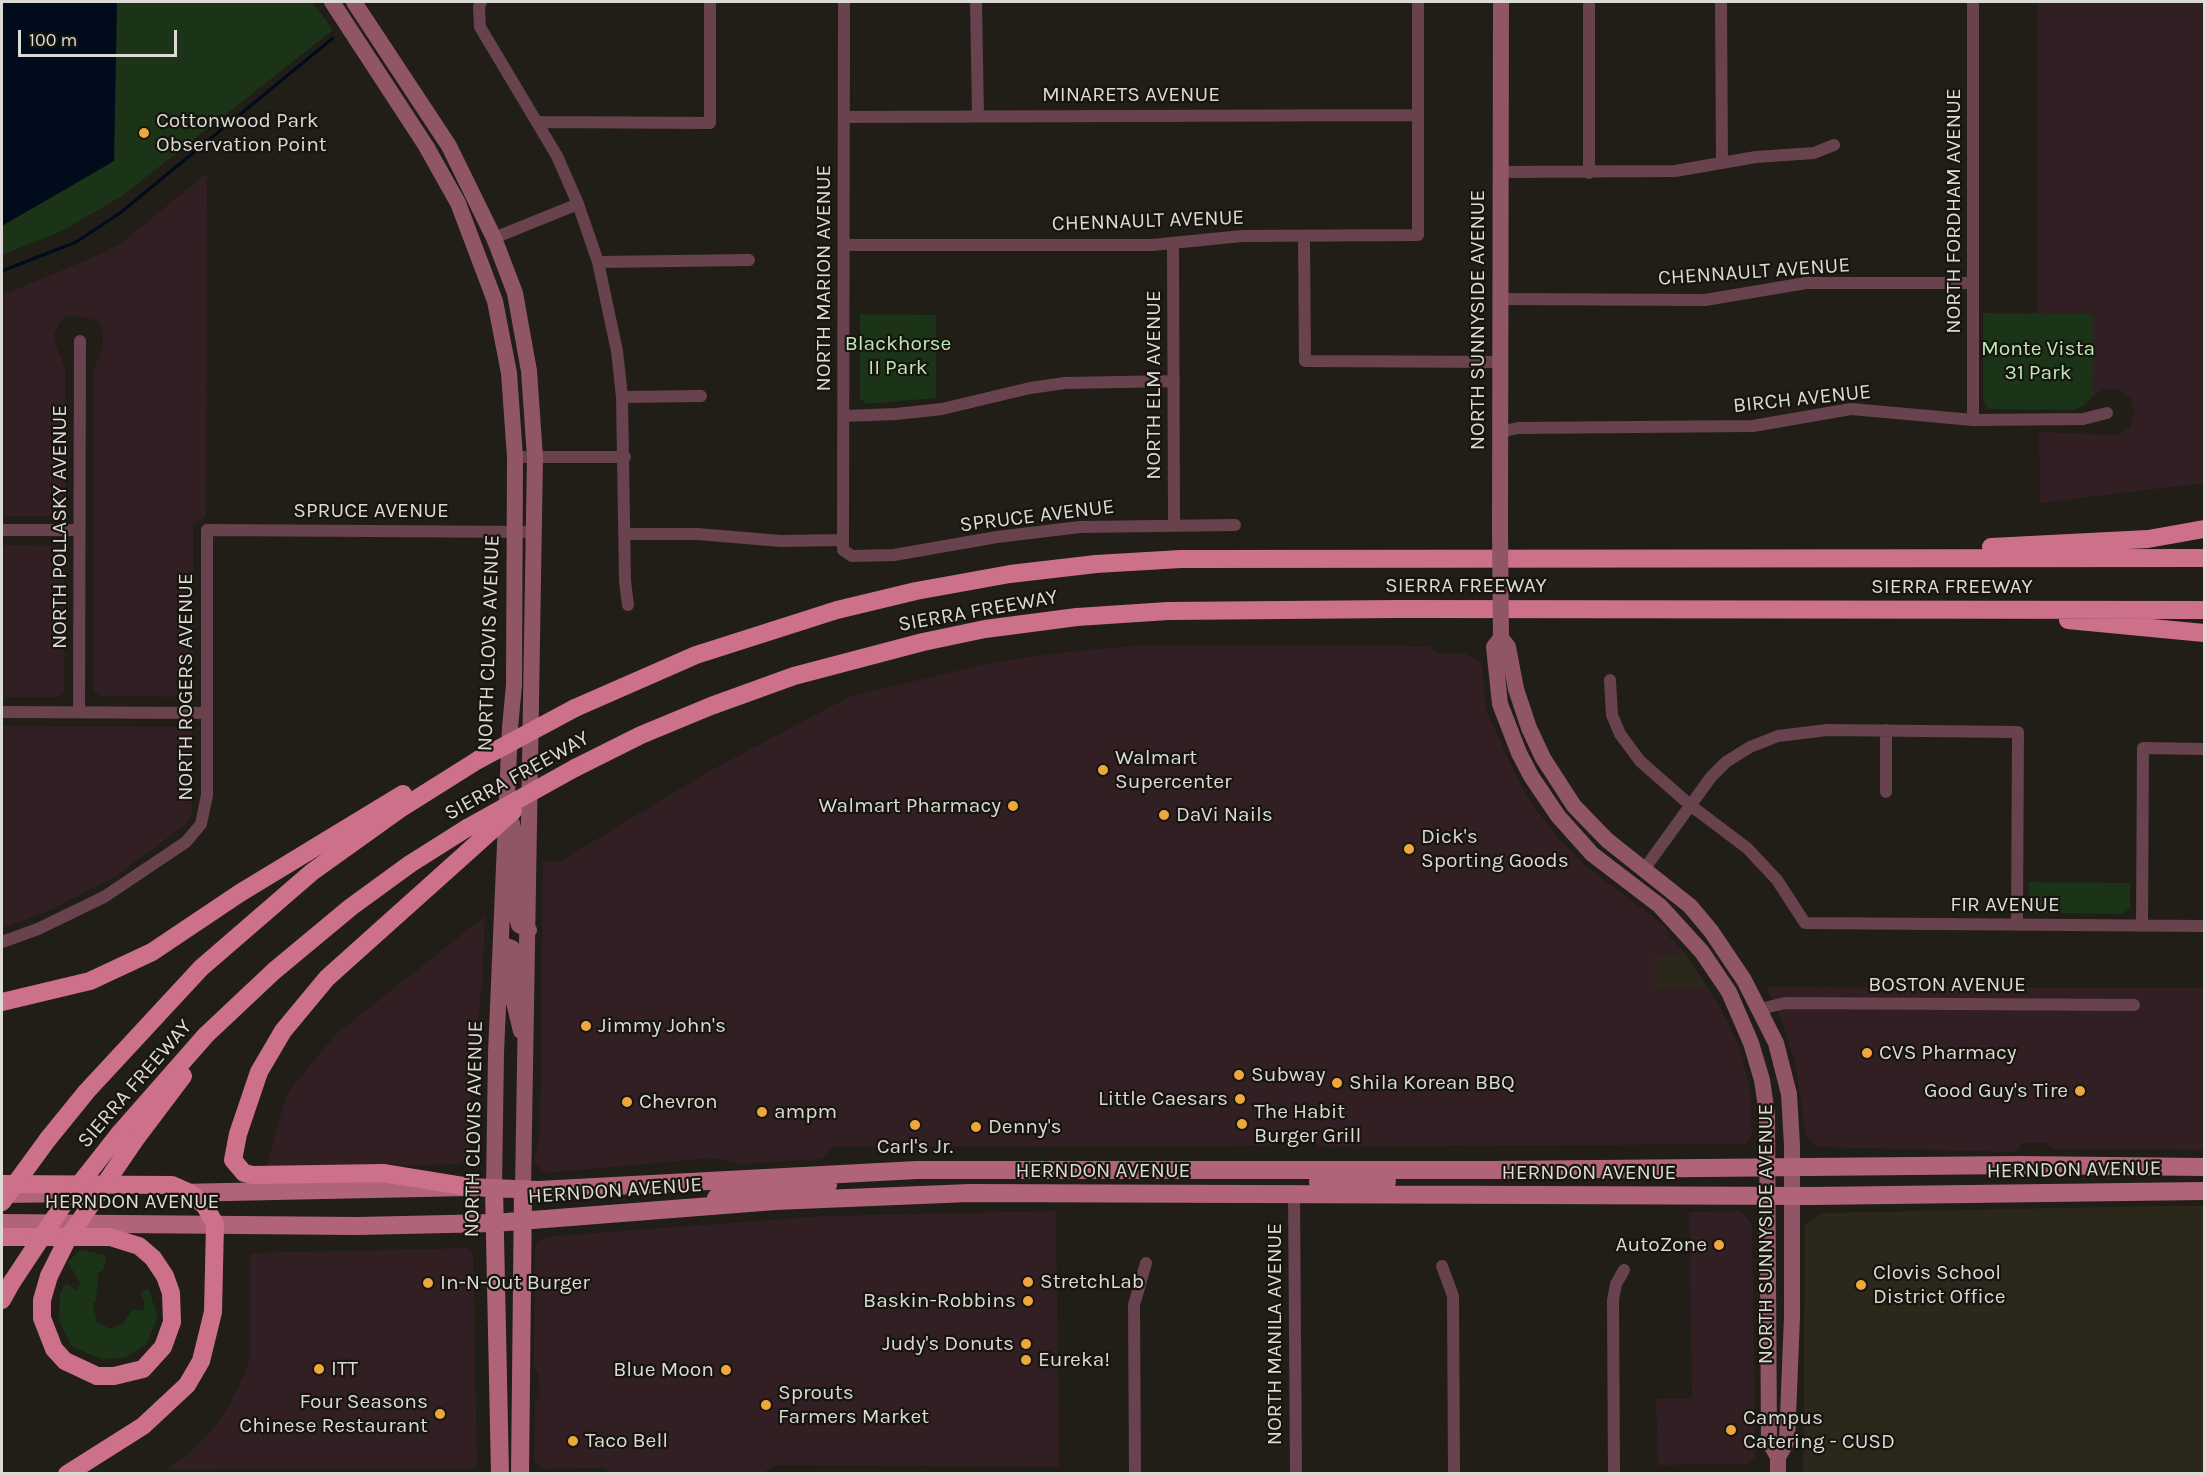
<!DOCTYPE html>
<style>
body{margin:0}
#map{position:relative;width:2206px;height:1475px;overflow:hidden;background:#201e17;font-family:Karla,sans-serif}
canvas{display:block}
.frame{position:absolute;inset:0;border:3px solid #dbdad5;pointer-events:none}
.scale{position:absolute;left:18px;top:30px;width:159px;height:27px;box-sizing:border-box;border:3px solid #dbdad5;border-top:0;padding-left:8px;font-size:18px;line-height:21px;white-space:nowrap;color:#dbdad5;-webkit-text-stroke:4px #17150e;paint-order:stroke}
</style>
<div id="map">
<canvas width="2206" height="1475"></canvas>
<div class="frame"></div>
<div class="scale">100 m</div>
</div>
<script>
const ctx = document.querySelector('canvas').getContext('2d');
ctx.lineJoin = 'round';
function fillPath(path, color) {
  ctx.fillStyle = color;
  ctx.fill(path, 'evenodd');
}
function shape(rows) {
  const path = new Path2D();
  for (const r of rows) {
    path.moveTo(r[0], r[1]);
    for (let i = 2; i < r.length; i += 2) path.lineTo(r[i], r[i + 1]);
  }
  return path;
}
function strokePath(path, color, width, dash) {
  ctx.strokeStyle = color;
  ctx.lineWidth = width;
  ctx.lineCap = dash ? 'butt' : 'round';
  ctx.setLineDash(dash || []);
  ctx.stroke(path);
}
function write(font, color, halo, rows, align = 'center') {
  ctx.font = font + ' Karla,sans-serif';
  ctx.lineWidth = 4.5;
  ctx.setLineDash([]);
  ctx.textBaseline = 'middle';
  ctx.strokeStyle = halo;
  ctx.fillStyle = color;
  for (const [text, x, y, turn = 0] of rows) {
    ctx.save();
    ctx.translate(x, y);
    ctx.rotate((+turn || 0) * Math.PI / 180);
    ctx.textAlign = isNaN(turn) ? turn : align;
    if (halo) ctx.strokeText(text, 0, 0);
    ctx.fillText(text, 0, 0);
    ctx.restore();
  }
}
fillPath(shape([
 [2038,2,2204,2,2204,483,2040,503,2039,432,2117,435,2130,427,2135,412,2130,398,2119,389,2104,389,2092,397,2092,314,2037,314],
 [207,173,206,517,193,525,194,692,186,697,102,696,94,691,94,370,103,346,103,332,99,321,74,315,66,316,60,322,54,336,55,344,65,367,65,509,58,516,2,516,2,295,99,255,123,242],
 [2,545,57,546,64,552,64,691,56,697,2,697],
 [1143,645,1430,646,1437,654,1466,654,1482,663,1486,709,1515,774,1532,804,1561,841,1587,867,1666,927,1670,937,1686,954,1655,955,1655,987,1708,988,1721,1009,1739,1046,1750,1089,1752,1135,1746,1144,1319,1147,1313,1140,1276,1140,1272,1146,833,1147,821,1159,741,1164,713,1158,545,1173,534,1163,540,1132,543,861,561,861,706,773,851,696,995,662,1058,653],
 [2,726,185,727,192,733,192,811,190,817,186,824,116,876,51,910,2,928],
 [485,916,482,984,472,1070,469,1156,461,1164,266,1170,286,1095,335,1035],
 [1766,987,2204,988,2204,1150,2054,1149,2046,1143,2023,1143,2016,1152,1817,1147,1806,1136,1795,1062,1783,1024],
 [1056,1211,1059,1467,775,1465,763,1473,610,1474,605,1468,541,1469,534,1461,535,1402,540,1396,539,1375,534,1367,535,1247,544,1237,823,1216],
 [1740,1211,1752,1224,1755,1457,1746,1464,1658,1465,1656,1399,1692,1398,1689,1212],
 [468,1248,473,1254,477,1465,473,1469,165,1470,190,1452,212,1430,230,1404,244,1376,250,1357,250,1253]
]), '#321f24');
fillPath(shape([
 [1686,954,1708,988,1655,987,1655,955],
 [2153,1206,2204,1206,2204,1473,1803,1473,1805,1224,1823,1213]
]), '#2b271b');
fillPath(shape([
 [2,2,312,2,333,30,122,196,62,231,2,255],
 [1983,313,2093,314,2092,397,2085,405,2074,410,1988,409,1983,400],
 [860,314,936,315,936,398,866,404,860,398],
 [2029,882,2130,883,2130,908,2123,914,2034,913,2029,907],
 [80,1250,106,1255,104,1269,98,1274,96,1301,93,1304,97,1323,111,1329,123,1323,132,1310,144,1310,144,1301,140,1293,148,1288,158,1317,146,1344,125,1358,102,1359,72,1347,59,1321,60,1293,66,1283,76,1290,80,1283,68,1262]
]), '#1b3317');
fillPath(shape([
 [2,2,117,2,114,161,2,226]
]), '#000b1c');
strokePath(shape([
 [2,271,76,242,120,213,333,38]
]), '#000b1c', 3);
strokePath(shape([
 [481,2,479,7,480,27,557,156,578,204,598,262,617,351,622,397,625,581,628,605],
 [844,2,843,550,852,556,894,555,997,537,1080,527,1235,525],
 [976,2,978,115],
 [1721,2,1722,163],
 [845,117,1418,115],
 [540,122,710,123,710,2],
 [1501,172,1675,171,1756,157,1814,153,1834,145],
 [1589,173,1589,5],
 [494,238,578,204],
 [1304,238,1305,361,1501,362],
 [1173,244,1174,525],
 [844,245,1152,245,1242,236,1418,235,1418,2],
 [598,262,749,260],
 [1501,299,1705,300,1806,283,1973,283],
 [622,397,701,396],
 [844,416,896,414,942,409,1030,388,1065,383,1174,381],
 [1973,420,1973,2],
 [1500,432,1518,428,1753,426,1851,409,1973,420,2083,419,2107,413],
 [515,457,625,457],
 [2,530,79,530],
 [625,534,697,534,781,541,841,540],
 [1610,680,1612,715,1620,734,1640,761,1690,805,1747,848,1777,880,1805,923,2204,926],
 [2,712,207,713],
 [79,712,80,341],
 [1886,792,1886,730],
 [1645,868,1711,777,1726,762,1750,747,1778,736,1827,730,2018,732,2017,925],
 [2142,926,2143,748,2204,749],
 [2,942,38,929,104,897,186,842,201,824,207,795,207,530,534,532],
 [1760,1009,1785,1003,2134,1005],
 [1294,1194,1296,1474],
 [1442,1266,1453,1296,1454,1474],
 [1135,1474,1134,1305,1146,1263],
 [1614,1474,1613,1300,1616,1284,1624,1270]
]), '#68424c', 12);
strokePath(shape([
 [332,2,426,146,458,203,495,301,509,373,515,457,514,685,510,728,496,1053,494,1188],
 [354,2,449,146,494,238,515,293,529,371,535,457,523,1189],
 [1500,530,1501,2],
 [512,823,518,852,517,917,519,925,529,930],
 [501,944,512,948,515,954,514,1002,521,1031],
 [1778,1474,1778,1457,1787,1441,1792,1317,1792,1145,1789,1094,1776,1043,1744,980,1711,931,1690,906,1607,840,1574,806,1543,758,1529,728,1516,689,1508,647,1501,638,1494,647,1500,704,1519,753,1531,776,1558,816,1592,854,1660,906,1702,952,1729,992,1751,1043,1762,1080,1767,1114,1769,1441,1778,1457]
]), '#915666', 16);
strokePath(shape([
 [1318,1182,1387,1182],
 [494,1188,500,1474],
 [179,1193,469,1187,538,1190,917,1170,1492,1170,2018,1165,2204,1167],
 [2,1194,85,1193],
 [716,1198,743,1190,828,1185],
 [2,1223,357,1226,494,1223,775,1201,969,1193,1812,1196,2204,1191],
 [520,1474,523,1189]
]), '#b16479', 18);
strokePath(shape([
 [1991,547,2148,539,2204,529],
 [2068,620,2204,633],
 [575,708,696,655,837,610,916,591,1010,574,1096,564,1181,559,2204,558],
 [575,768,641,735,711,706,794,676,923,642,985,629,1077,617,1168,611,1397,609,2204,610],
 [2,1002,90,981,152,952,240,893,403,794],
 [119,1134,206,1035,274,971,351,907,410,864,467,828],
 [137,1137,183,1076],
 [48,1139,87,1091,201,968,312,872,400,809,478,760],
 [2,1184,172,1185,190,1193,205,1206,215,1224,213,1312,201,1361,187,1385,143,1426,67,1474],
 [469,1187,383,1173,253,1175,244,1173,233,1160,238,1134,259,1072,283,1031,327,978,472,848],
 [2,1237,110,1237,139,1246,153,1258,165,1276,171,1293,172,1322,163,1347,143,1369,114,1376,97,1376,65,1361,54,1349,42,1318,42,1300,49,1276],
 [2,1300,12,1282]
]), '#cd718b', 18);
strokePath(shape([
 [1500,530,1501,638]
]), '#915666', 16);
strokePath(shape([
 [478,760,575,708],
 [467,828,575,768],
 [472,848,513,811],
 [2,1202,48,1139],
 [49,1276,68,1238,137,1137],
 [12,1282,63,1205,119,1134]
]), '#cd718b', 18);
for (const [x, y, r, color] of [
 [144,133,6,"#eea73c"],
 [1103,770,6,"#eea73c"],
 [1013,806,6,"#eea73c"],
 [1164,815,6,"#eea73c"],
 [1409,849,6,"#eea73c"],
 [586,1026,6,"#eea73c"],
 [1867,1053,6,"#eea73c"],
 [1239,1075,6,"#eea73c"],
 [1337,1083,6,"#eea73c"],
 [2080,1091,6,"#eea73c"],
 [1240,1099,6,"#eea73c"],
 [627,1102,6,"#eea73c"],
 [762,1112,6,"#eea73c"],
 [1242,1124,6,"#eea73c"],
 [915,1125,6,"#eea73c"],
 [976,1127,6,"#eea73c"],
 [1719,1245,6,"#eea73c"],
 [1028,1282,6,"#eea73c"],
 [428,1283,6,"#eea73c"],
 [1861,1285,6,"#eea73c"],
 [1028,1301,6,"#eea73c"],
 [1026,1344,6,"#eea73c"],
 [1026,1360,6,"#eea73c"],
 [319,1369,6,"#eea73c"],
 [726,1370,6,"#eea73c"],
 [766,1405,6,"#eea73c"],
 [440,1414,6,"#eea73c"],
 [1731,1430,6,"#eea73c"],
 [573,1441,6,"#eea73c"]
]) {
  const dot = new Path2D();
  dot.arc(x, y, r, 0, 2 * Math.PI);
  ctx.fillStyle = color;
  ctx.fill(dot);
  strokePath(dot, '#17150e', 2);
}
write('21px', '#dbdad5', '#17150e', [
 ["MINARETS AVENUE",1131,95],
 ["NORTH FORDHAM AVENUE",1954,211,-90],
 ["CHENNAULT AVENUE",1148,221,-2],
 ["CHENNAULT AVENUE",1754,272,-4],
 ["NORTH MARION AVENUE",824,278,-90],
 ["NORTH SUNNYSIDE AVENUE",1478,320,-90],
 ["NORTH ELM AVENUE",1154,385,-90],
 ["BIRCH AVENUE",1802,399,-6],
 ["SPRUCE AVENUE",371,511],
 ["SPRUCE AVENUE",1037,516,-7],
 ["NORTH POLLASKY AVENUE",60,527,-90],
 ["SIERRA FREEWAY",1466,586],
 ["SIERRA FREEWAY",1952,587],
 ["SIERRA FREEWAY",978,611,-10],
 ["NORTH CLOVIS AVENUE",489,643,-88],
 ["NORTH ROGERS AVENUE",186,687,-90],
 ["SIERRA FREEWAY",517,776,-29],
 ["FIR AVENUE",2005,905],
 ["BOSTON AVENUE",1947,985],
 ["SIERRA FREEWAY",135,1084,-49],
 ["NORTH CLOVIS AVENUE",474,1129,-89],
 ["HERNDON AVENUE",2074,1170,-1],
 ["HERNDON AVENUE",1103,1171],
 ["HERNDON AVENUE",1589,1173],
 ["HERNDON AVENUE",615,1191,-4],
 ["HERNDON AVENUE",132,1202],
 ["NORTH SUNNYSIDE AVENUE",1766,1234,-90],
 ["NORTH MANILA AVENUE",1275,1334,-90]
]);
write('21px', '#dbdad5', '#17150e', [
 ["Cottonwood Park",156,121],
 ["Observation Point",156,145],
 ["Walmart",1115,758],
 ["Supercenter",1115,782],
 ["Walmart Pharmacy",1001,806,"right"],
 ["DaVi Nails",1176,815],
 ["Dick's",1421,837],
 ["Sporting Goods",1421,861],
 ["Jimmy John's",598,1026],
 ["CVS Pharmacy",1879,1053],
 ["Subway",1251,1075],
 ["Shila Korean BBQ",1349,1083],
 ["Good Guy's Tire",2068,1091,"right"],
 ["Little Caesars",1228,1099,"right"],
 ["Chevron",639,1102],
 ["ampm",774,1112],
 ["The Habit",1254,1112],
 ["Burger Grill",1254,1136],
 ["Denny's",988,1127],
 ["Carl's Jr.",915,1147,"center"],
 ["AutoZone",1707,1245,"right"],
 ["Clovis School",1873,1273],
 ["District Office",1873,1297],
 ["StretchLab",1040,1282],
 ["In-N-Out Burger",440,1283],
 ["Baskin-Robbins",1016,1301,"right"],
 ["Judy's Donuts",1014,1344,"right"],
 ["Eureka!",1038,1360],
 ["ITT",331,1369],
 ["Blue Moon",714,1370,"right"],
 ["Sprouts",778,1393],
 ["Farmers Market",778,1417],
 ["Four Seasons",428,1402,"right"],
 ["Chinese Restaurant",428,1426,"right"],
 ["Campus",1743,1418],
 ["Catering - CUSD",1743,1442],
 ["Taco Bell",585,1441]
], 'left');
write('21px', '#bbeab3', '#17150e', [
 ["Blackhorse",898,344],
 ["II Park",898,368],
 ["Monte Vista",2038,349],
 ["31 Park",2038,373]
]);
</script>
